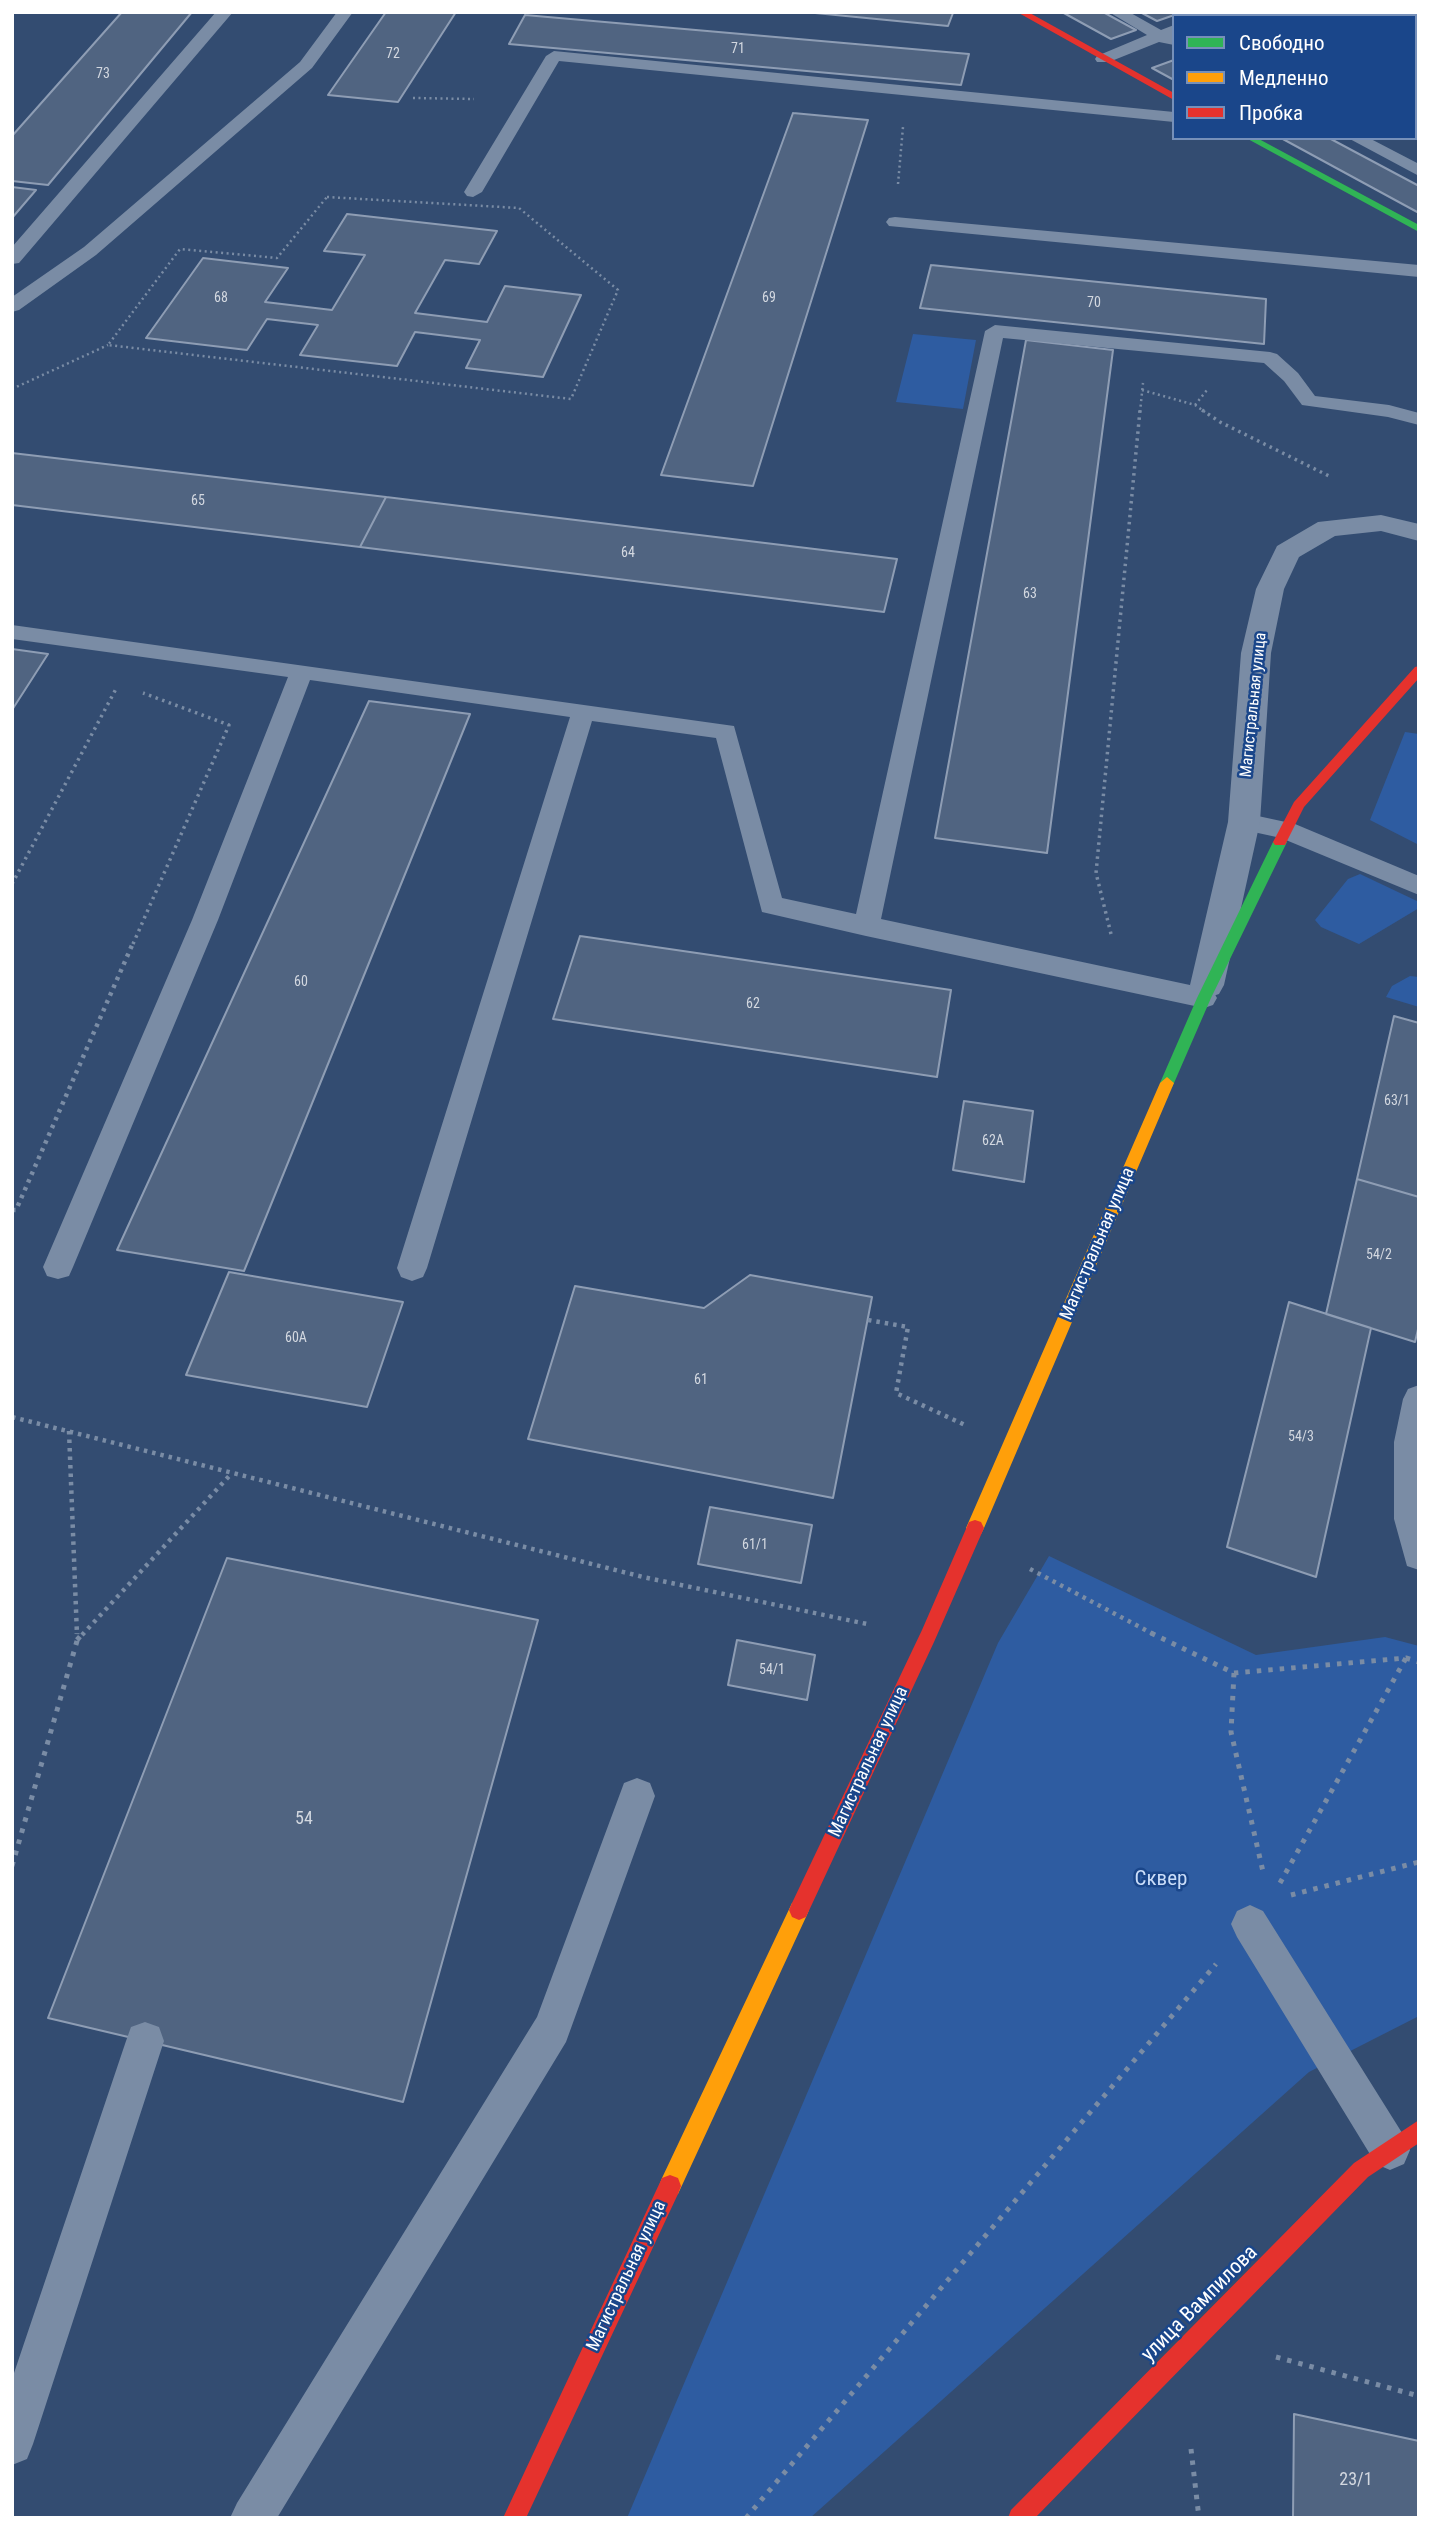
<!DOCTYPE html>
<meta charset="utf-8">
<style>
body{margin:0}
#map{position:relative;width:1431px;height:2530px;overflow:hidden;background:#334c71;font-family:"Roboto Condensed",sans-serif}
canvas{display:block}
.frame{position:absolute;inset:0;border:14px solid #fff;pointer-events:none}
.legend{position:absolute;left:1172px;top:14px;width:245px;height:126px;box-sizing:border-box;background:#1a468a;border:2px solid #7690b9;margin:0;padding:9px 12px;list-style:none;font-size:21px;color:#fff}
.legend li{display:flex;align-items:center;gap:14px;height:35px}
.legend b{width:35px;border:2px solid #7690b9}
</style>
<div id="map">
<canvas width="1431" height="2530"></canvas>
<div class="frame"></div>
<ul class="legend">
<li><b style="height:9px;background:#30b455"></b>Свободно</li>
<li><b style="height:9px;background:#ff9f0a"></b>Медленно</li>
<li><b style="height:9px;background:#e5322d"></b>Пробка</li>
</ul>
</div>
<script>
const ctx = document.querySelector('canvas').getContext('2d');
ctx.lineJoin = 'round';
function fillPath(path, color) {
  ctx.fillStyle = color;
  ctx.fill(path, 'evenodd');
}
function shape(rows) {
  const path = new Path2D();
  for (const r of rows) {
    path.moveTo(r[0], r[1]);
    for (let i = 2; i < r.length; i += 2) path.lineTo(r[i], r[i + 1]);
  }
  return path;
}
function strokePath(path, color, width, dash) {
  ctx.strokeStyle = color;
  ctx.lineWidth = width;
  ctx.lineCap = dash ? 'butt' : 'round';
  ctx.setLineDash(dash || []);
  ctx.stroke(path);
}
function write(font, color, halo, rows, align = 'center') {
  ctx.font = font + ' "Roboto Condensed",sans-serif';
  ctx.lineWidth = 5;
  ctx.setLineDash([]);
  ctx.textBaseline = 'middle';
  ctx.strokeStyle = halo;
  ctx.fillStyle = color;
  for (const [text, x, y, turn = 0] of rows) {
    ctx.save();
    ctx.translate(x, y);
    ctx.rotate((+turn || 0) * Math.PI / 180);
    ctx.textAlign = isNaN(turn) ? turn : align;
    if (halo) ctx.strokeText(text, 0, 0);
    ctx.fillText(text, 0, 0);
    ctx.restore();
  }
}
fillPath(shape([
 [913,334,976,340,963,409,896,402],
 [1405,732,1419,734,1419,845,1370,820],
 [1360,874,1419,902,1419,908,1359,944,1321,927,1315,920,1348,879],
 [1410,976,1419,977,1419,1007,1386,997,1392,986],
 [1049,1556,1256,1655,1385,1637,1419,1646,1419,2016,1309,2072,810,2518,627,2518,998,1643]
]), '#2e5ca1');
const building = shape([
 [122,12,192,12,48,185,12,181,12,136,122,12],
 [386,12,456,12,398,102,328,95,386,12],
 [805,12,946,12,953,13,948,26,805,12],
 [1062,12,1103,12,1136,30,1111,39,1062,12],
 [1140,12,1183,12,1157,21,1140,12],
 [525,15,969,54,961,85,509,44,525,15],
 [1174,60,1174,80,1152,68,1174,60],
 [793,113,868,120,753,486,661,475,793,113],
 [1281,138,1329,138,1419,186,1419,213,1281,138],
 [12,187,36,190,12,218,12,187],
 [347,214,497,231,479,264,445,260,415,313,487,322,505,286,581,295,543,377,466,368,480,340,415,332,397,366,300,355,318,325,267,319,247,350,146,338,203,258,288,268,265,302,332,310,365,255,324,251,347,214],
 [931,265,1266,299,1264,344,920,308,931,265],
 [1026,340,1113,350,1047,853,935,838,1026,340],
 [12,453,386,497,360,547,12,505,12,453],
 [386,497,897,559,884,612,360,547,386,497],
 [12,649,48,654,12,710,12,649],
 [369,701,470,714,244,1271,117,1250,369,701],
 [580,936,951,990,937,1077,553,1019,580,936],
 [1394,1016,1419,1023,1419,1197,1357,1179,1394,1016],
 [964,1101,1033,1111,1024,1182,953,1170,964,1101],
 [1357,1179,1419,1197,1419,1325,1415,1342,1326,1314,1357,1179],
 [229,1272,403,1302,367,1407,186,1375,229,1272],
 [750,1275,872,1297,833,1498,528,1439,575,1286,704,1308,750,1275],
 [1289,1302,1371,1328,1316,1577,1227,1547,1289,1302],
 [710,1507,812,1525,801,1583,698,1564,710,1507],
 [227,1558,538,1620,403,2102,48,2018,227,1558],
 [737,1640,815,1655,807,1700,728,1685,737,1640],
 [1294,2414,1419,2441,1419,2518,1293,2518,1294,2414]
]);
fillPath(building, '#506481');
strokePath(building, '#8e9db4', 2);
strokePath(shape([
 [413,98,474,99],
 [898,184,903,127],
 [327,197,519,208,618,290,571,399,108,345,180,249,277,258,327,197],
 [12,389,108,345],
 [1142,390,1195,405,1205,412],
 [1195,405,1207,390],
 [1140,412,1143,383]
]), '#7a8ca5', 2.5, [2, 3.5]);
strokePath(shape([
 [1202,410,1220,422,1331,477],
 [12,884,117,687],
 [1111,934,1096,873,1140,410],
 [133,944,229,725,143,693]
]), '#7a8ca5', 3.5, [2.5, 4.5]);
strokePath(shape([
 [12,1210,16,1210,133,943],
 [868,1320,908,1327,896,1393,965,1425],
 [12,1417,643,1577,867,1624],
 [69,1431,77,1635],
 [1030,1569,1155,1635],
 [82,1635,232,1473]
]), '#7a8ca5', 4.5, [3.5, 5]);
strokePath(shape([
 [1151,1633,1234,1673,1406,1658,1419,1662],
 [77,1640,83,1633],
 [1234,1673,1231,1732,1264,1876],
 [12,1866,77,1641,77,1633],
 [1280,1883,1406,1658],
 [1291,1895,1419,1862],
 [1276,2357,1419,2396],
 [1191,2449,1199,2518],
 [746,2518,1216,1964]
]), '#7a8ca5', 5, [4.5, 7]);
fillPath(shape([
 [216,12,233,12,19,263,12,264,12,247,216,12],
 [337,12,353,12,312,68,96,255,19,310,12,312,12,297,84,247,300,62,337,12],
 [1109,12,1129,12,1161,30,1174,25,1174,45,1159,42,1109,62,1097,62,1095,59,1097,56,1147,35,1109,12],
 [1214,12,1237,12,1233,16,1211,16,1214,12],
 [1324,12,1344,12,1347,16,1327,16,1324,12],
 [1398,12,1418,12,1419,19,1415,20,1415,16,1401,16,1398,12],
 [1415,48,1419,49,1419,60,1415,59,1415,48],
 [554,51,1174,112,1174,122,559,61,482,192,473,197,467,196,464,192,546,56,554,51],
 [1415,105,1419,106,1419,117,1415,116,1415,105],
 [1348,138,1369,138,1419,164,1419,176,1348,138],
 [895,217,1419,265,1419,277,889,226,886,222,889,218,895,217],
 [995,325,1270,352,1277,354,1298,373,1315,396,1389,405,1419,413,1419,425,1388,417,1302,405,1284,381,1264,363,1003,338,881,919,1204,988,1213,991,1217,998,1213,1005,1204,1008,866,936,762,912,716,738,592,721,427,1268,423,1277,412,1281,401,1277,397,1268,570,717,310,680,218,920,73,1267,69,1276,58,1279,47,1276,43,1267,192,920,288,677,12,639,12,625,734,726,782,898,856,914,985,331,995,325],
 [1244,813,1295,824,1419,876,1419,895,1281,838,1235,828,1232,822,1235,816,1244,813],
 [1419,1385,1419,1570,1407,1566,1394,1519,1394,1442,1403,1399,1408,1389,1419,1385],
 [637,1778,650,1783,655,1796,566,2042,277,2518,230,2518,237,2503,537,2017,624,1783,637,1778],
 [1250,1905,1263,1911,1404,2136,1410,2150,1404,2164,1390,2170,1376,2164,1237,1937,1231,1924,1237,1911,1250,1905],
 [145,2022,159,2027,164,2041,33,2444,27,2459,12,2465,12,2379,126,2041,131,2027,145,2022]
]), '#7a8ca5');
fillPath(shape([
 [1381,515,1419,524,1419,541,1381,531,1335,536,1299,557,1284,589,1271,653,1260,822,1224,985,1219,994,1207,998,1195,994,1190,985,1228,822,1241,653,1256,589,1277,546,1318,522,1381,515]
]), '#7a8ca5');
fillPath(shape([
 [1246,138,1257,138,1419,225,1419,232,1246,138],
 [1280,837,1287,842,1211,998,1174,1083,1172,1087,1162,1087,1160,1083,1197,998,1273,842,1280,837]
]), '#30b455');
fillPath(shape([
 [1167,1077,1174,1083,984,1528,981,1534,975,1536,969,1534,966,1528,1160,1083,1167,1077],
 [799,1900,806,1903,809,1910,806,1917,678,2194,670,2197,662,2194,659,2186,662,2178,792,1903,799,1900]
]), '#ff9f0a');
fillPath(shape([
 [1017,12,1028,12,1174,93,1174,100,1017,12],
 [1419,666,1419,678,1304,807,1285,845,1275,845,1273,842,1294,802,1415,667,1419,666],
 [975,1520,981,1522,984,1528,934,1642,806,1917,799,1920,792,1917,789,1910,792,1903,922,1630,969,1522,975,1520],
 [1419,2120,1419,2143,1368,2177,1035,2518,1008,2518,1011,2510,1354,2163,1419,2120],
 [670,2175,678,2178,681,2186,678,2194,526,2518,503,2518,662,2178,670,2175]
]), '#e5322d');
write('14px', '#d3d8e0', null, [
 ["71",738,49],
 ["72",393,54],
 ["73",103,74],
 ["68",221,298],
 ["69",769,298],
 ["70",1094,303],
 ["65",198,501],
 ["64",628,553],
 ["63",1030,594],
 ["60",301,982],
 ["62",753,1004],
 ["63/1",1397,1101],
 ["62А",993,1141],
 ["54/2",1379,1255],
 ["60А",296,1338],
 ["61",701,1380],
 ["54/3",1301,1437],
 ["61/1",755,1545],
 ["54/1",772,1670]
]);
write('16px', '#fff', '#1a468a', [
 ["Магистральная улица",1254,705,-84]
]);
write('18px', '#fff', '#1a468a', [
 ["Магистральная улица",1098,1244,-67],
 ["Магистральная улица",869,1762,-65],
 ["Магистральная улица",627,2276,-65]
]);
write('18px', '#d3d8e0', null, [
 ["54",304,1819],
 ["23/1",1356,2480]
]);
write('21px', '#caddf9', '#1a468a', [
 ["Сквер",1161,1880]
]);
write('21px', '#fff', '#1a468a', [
 ["улица Вампилова",1200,2304,-45]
]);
</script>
